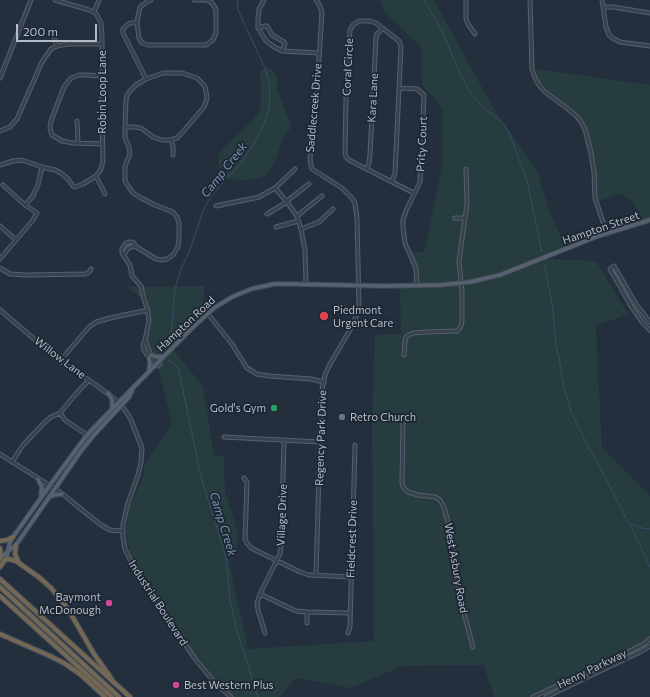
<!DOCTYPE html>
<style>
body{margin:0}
#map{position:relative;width:650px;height:697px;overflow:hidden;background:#242f3e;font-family:Commissioner,sans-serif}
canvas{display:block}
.scale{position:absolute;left:16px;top:24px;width:81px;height:18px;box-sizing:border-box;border:2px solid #b4bcc9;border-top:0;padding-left:5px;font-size:12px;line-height:14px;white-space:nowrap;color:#b4bcc9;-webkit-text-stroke:3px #1d2633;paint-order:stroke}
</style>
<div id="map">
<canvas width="650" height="697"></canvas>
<div class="scale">200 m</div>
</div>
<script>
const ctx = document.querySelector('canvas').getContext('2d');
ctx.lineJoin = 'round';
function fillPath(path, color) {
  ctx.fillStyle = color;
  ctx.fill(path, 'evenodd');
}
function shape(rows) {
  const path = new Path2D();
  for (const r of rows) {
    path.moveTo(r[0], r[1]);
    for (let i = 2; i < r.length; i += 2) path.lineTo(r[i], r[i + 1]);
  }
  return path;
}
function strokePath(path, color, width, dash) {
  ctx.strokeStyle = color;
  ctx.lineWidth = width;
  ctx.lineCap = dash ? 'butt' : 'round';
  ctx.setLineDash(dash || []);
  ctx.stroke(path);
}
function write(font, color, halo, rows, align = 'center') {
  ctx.font = font + ' Commissioner,sans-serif';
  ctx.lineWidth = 3.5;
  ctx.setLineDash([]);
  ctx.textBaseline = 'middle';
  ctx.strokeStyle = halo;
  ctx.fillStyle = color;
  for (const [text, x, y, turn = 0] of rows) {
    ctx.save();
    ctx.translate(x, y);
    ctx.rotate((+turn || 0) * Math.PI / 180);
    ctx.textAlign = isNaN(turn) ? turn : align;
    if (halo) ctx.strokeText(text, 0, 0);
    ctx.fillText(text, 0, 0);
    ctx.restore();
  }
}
fillPath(shape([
 [380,0,434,0,495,111,537,170,550,213,566,248,546,259,596,261,628,314,596,326,598,373,602,448,650,496,650,639,638,649,534,697,494,697,484,665,403,666,350,688,296,678,279,697,232,697,215,682,189,648,141,580,130,557,126,527,130,506,142,479,145,464,172,424,158,366,143,348,148,322,141,298,127,287,204,286,204,320,174,350,204,388,204,393,214,455,224,456,225,492,236,526,238,538,236,547,233,551,227,553,248,649,374,641,372,421,375,335,401,334,400,288,413,287,413,271,407,252,424,252,443,163,442,108,422,85,421,46,384,12],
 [264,68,269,68,273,70,277,76,277,89,290,123,290,129,285,135,280,146,274,164,268,173,265,176,254,179,243,180,229,179,225,177,222,173,218,161,219,155,222,150,236,136,253,120,259,112,261,107,261,94,260,75,261,71],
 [536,69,650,85,650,219,643,221,632,201,621,194,598,201,579,118,536,85]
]), '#263c3f');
strokePath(shape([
 [424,0,443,33,461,76,470,92,483,107,503,123,509,132,527,181,542,252],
 [545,265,553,310,556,347,559,356,562,379,571,412,581,432,588,447,596,459,627,520,630,524,650,567],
 [163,351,171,340,174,297,176,285,181,269,190,250,203,211,208,201,213,194,222,183,241,163,252,147,264,124,269,108,270,85,265,68,241,17,238,9,237,0],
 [168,360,178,367,201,477,226,557,230,600,237,631,258,697],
 [631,524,642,528,650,529]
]), '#394c67', 1);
const minor = shape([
 [151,0,148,1,140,7,138,16,137,23,139,38,142,43,148,45,206,45,213,40,216,33,216,9,212,3,207,0,194,0],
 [264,0,259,9,258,19,258,28,266,41,273,46,282,51,319,53],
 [316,0,319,4,322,12,317,90,312,132,310,160,312,169,342,188,352,198,355,203,357,218,359,306,356,317,350,330,329,366,325,375,322,390,321,406,316,575],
 [466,0,466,19,468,24,475,34],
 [530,0,532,69,535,78,539,85,544,91,573,113,579,119,585,129,591,152,594,172,595,198,607,234],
 [602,0,606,27,609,35,614,39,620,42,650,46],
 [603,7,613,7,650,13],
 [94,12,99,0],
 [137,23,130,23,127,25,123,29,123,33,146,79],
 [258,28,265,26,267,26,272,35,284,42,285,44,282,51],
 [52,31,57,46],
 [0,78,31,0],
 [400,88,417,89,424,95,420,182,406,211,403,220,403,227,405,243,416,268,417,285],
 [77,121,78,143],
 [125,127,126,100,127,95,130,91,136,85,146,79,163,73,182,73,197,78,201,82,205,87,207,97,206,102,204,107,181,134,177,138,170,140,162,140,153,137,141,128,134,127,125,127,125,138,129,147,130,154,125,166,125,181,128,186,133,193,141,198,155,205,173,212,177,217,179,223,179,237,178,247,173,255,167,259,161,260,156,259,135,246,134,243,132,242,130,242,126,243,122,249,122,253,130,265,132,276,141,286,143,296,147,308,149,321,145,340,143,344,144,350,148,356,158,366],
 [0,131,10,127,17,119,42,62,51,49,57,46,68,44,102,44],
 [171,140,173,146,173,155],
 [102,144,73,143,62,141,52,135,50,128,51,121,64,87,71,78,79,75,84,75,103,76],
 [0,165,13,161,22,160,42,167,55,170,61,173,68,179,73,186,75,187,83,184,96,176,99,172,101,169,103,161,102,115,102,36,101,23,97,15,94,12,86,9,55,0],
 [367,169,369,163,370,154,376,38,377,34,382,29],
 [96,176,105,194],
 [392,182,395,173,401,47,399,41,376,23,370,21,359,21,353,25,350,30,346,99,345,153,346,157,349,160,392,182,414,193],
 [275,188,287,202,297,216,301,229,305,250,306,284],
 [287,201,309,184],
 [25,205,33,196,35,191,38,185,42,167],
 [216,206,259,197,275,188,295,169],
 [267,214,287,202],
 [297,216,322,196],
 [455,218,465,218],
 [0,226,16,240],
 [276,227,298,221],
 [301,229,319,222,333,209],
 [124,255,128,248,135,246],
 [0,259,33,220,37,213,25,205,3,185],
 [0,268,10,274,26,275,85,274,88,273,91,269],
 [0,310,60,361,96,385,120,403],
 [208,314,232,344,247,368,254,372,256,374,270,376,311,379,324,382],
 [650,322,636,304,614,266,610,269,631,306,642,322,650,330],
 [145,340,150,353,160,364],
 [404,355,405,341,406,337,409,335,413,333,426,332,457,331,459,329,461,326,462,321,462,292,459,261,467,204,466,169],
 [60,361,89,327,96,322,110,318,148,310],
 [121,405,127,413,131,420,142,448,141,462,138,475,128,503,123,524,123,537,125,549,133,566,144,584,196,660,215,683,231,697],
 [60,413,65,420,87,435],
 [403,422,402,483,403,487,408,492,418,495,435,497,440,500,444,507,451,534,455,567,462,606,473,647],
 [224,437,320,442],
 [0,454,60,492,86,513,101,525,110,530,122,531],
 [12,462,23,445,45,422,51,417,60,413,74,396,89,380],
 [244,478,247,482,245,539,247,543,251,548,300,572,309,575,351,577],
 [260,594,296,611,307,612,350,613],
 [307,623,307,612],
 [265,633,258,610,257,603,260,594,280,554,281,547,284,440],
 [348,633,350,626,355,445],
 [533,697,608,662,644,644,650,639],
 [546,697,642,651,650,646]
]);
const major = shape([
 [151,355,157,357,164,356],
 [149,358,150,363,149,370],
 [108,393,112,399,112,409],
 [38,479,42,487,41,494],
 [49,497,54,495,62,494],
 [1,557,16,545,81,451,94,435,129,397,132,391],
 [5,560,7,555,10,542,13,537,58,474,87,435,119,402,191,329,214,308,232,297,251,289,274,284,291,284,384,286,440,285,470,282,500,275,598,236,650,220]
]);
const highway = shape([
 [0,541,7,540,13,537],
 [16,545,15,554,19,563],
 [0,548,1,557,0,559],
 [0,567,5,560,9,559,16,561,40,578,51,588,61,600,68,609,94,654,109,675,114,683],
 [0,579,130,697],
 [0,587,119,697],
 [0,596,112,697],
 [0,634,50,656,64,663,80,674,105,697]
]);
strokePath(minor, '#565f6c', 5);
strokePath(major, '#414a57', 5.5);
strokePath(highway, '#434c59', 6);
strokePath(minor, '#38414e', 3);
strokePath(major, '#56606e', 3.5);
strokePath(highway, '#746855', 4);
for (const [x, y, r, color] of [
 [324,316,5,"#e0444e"],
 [274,408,4,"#2e9e5b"],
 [342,417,4,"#6b7280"],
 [109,603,4,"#d1479c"],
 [176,685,4,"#d1479c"]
]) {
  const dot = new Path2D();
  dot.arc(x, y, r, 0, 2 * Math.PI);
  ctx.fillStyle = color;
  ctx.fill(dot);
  strokePath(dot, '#1d2633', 1.5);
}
write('11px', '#b4bcc9', '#1d2633', [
 ["Coral Circle",348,67,-87],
 ["Robin Loop Lane",102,92,-90],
 ["Kara Lane",373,98,-87],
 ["Saddlecreek Drive",314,108,-85],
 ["Prity Court",422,144,-87],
 ["Hampton Street",601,228,-19],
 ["Hampton Road",186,324,-43],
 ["Willow Lane",60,358,37],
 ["Regency Park Drive",321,438,-88],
 ["Village Drive",282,515,-88],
 ["Fieldcrest Drive",352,539,-88],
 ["West Asbury Road",456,568,80],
 ["Industrial Boulevard",158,603,57],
 ["Henry Parkway",592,669,-26]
]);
write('11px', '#b4bcc9', '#1d2633', [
 ["Piedmont",333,310],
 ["Urgent Care",333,323],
 ["Gold's Gym",266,408,"right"],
 ["Retro Church",350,417],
 ["Baymont",101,597,"right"],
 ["McDonough",101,610,"right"],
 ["Best Western Plus",184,685]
], 'left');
write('italic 12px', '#7c92b1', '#1d2633', [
 ["Camp Creek",224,170,-52],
 ["Camp Creek",223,524,73]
]);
</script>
